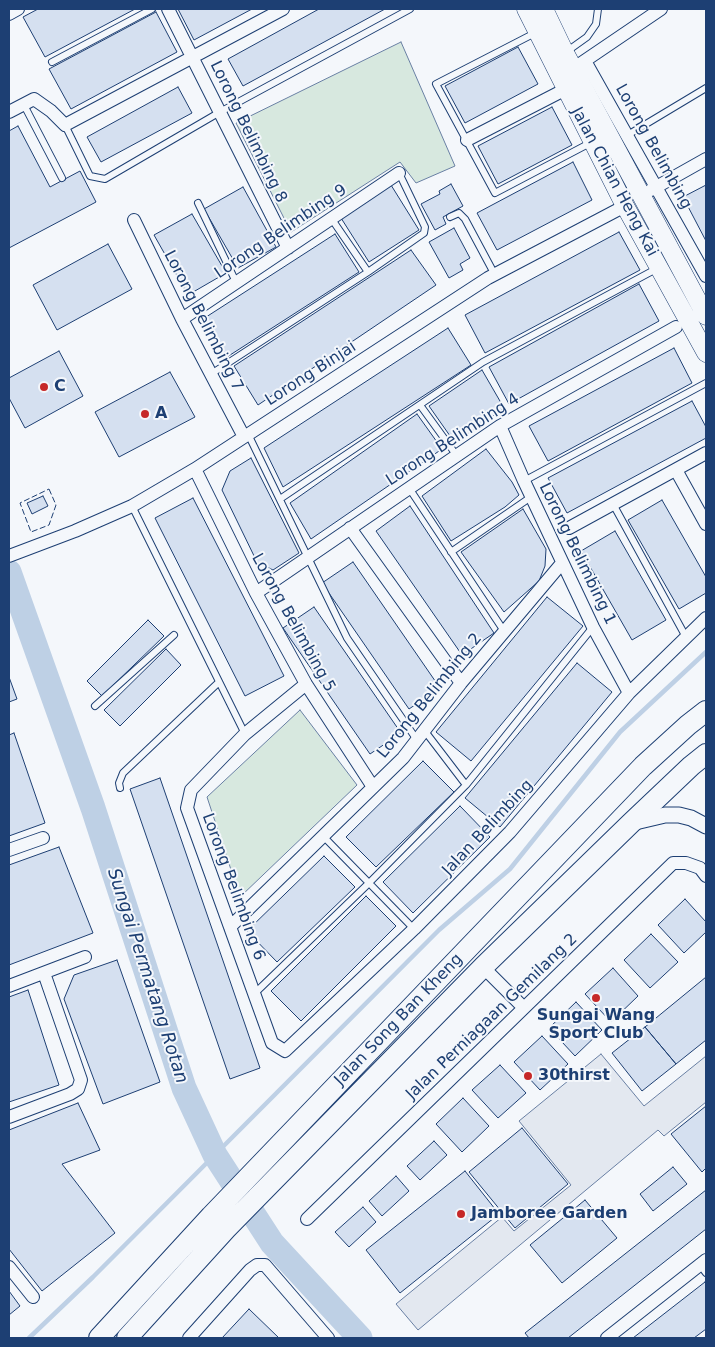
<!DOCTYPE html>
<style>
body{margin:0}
#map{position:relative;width:715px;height:1347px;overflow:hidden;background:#f4f7fb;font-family:"DejaVu Sans",sans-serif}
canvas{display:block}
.frame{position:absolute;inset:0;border:10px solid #1d3f73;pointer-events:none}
</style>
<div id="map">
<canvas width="715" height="1347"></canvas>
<div class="frame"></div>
</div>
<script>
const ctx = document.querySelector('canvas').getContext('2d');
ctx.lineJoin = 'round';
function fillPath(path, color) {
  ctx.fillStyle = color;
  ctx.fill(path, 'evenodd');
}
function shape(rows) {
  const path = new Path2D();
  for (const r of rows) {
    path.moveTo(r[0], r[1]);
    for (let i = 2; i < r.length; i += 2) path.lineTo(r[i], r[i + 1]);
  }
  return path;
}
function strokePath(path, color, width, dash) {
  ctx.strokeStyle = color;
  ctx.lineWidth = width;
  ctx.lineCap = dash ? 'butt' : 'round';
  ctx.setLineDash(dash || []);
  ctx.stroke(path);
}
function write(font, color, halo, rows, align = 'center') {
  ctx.font = font + ' "DejaVu Sans",sans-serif';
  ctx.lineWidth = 4;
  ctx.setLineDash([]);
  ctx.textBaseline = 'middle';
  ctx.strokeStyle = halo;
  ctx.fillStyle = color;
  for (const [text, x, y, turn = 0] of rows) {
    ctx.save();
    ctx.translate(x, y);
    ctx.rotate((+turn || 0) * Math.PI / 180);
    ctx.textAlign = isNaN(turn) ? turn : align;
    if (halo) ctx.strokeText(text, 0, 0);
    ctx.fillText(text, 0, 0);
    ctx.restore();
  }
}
const green = shape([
 [401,42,455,166,416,183,400,162,291,232,236,123,401,42],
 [300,710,357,785,240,897,207,797,300,710]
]);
fillPath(green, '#d7e8df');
strokePath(green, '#687fa3', 1);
const parking = shape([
 [601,1054,644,1106,706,1056,706,1102,664,1136,658,1130,418,1330,396,1304,502,1217,514,1231,571,1185,519,1121,601,1054]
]);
fillPath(parking, '#e3e8f0');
strokePath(parking, '#687fa3', 1);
strokePath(shape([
 [29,1338,93,1277,439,930,510,869,620,732,706,652]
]), '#bed0e5', 4.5);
strokePath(shape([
 [9,572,93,808,184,1088,215,1155,272,1243,360,1338]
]), '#bed0e5', 25);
const building = shape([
 [38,9,135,9,45,57,23,17,38,9],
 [178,9,252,9,194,40,178,9],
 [319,9,385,9,243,86,228,59,319,9],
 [156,12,177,52,71,109,49,69,156,12],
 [518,47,538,84,465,123,445,86,518,47],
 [178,87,192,113,101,162,87,137,178,87],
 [552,107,572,145,498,184,478,146,552,107],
 [18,126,50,187,80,171,96,202,9,248,9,131,18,126],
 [573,162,592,200,497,250,477,213,573,162],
 [451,184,463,206,443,217,446,224,435,230,421,204,440,194,439,191,451,184],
 [391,185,419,230,369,262,341,218,391,185],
 [706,185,706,241,683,197,706,185],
 [243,187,276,247,238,268,204,209,243,187],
 [192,214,226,273,188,295,154,235,192,214],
 [454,228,470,258,460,264,463,270,449,278,429,242,454,228],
 [619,232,640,270,485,353,465,315,619,232],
 [335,234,359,272,227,357,203,319,335,234],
 [108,244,132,289,57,330,33,285,108,244],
 [411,250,436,285,258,405,234,366,411,250],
 [639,284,659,321,509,404,489,367,639,284],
 [448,328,471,365,283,487,264,448,448,328],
 [674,348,692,383,548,461,529,426,674,348],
 [59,351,83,396,25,428,9,398,9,378,59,351],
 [482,370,504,408,455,443,429,406,482,370],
 [170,372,195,417,119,457,95,412,170,372],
 [692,401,706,427,706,438,567,513,548,478,692,401],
 [417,414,442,449,311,539,290,503,417,414],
 [486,449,512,482,519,495,505,507,451,541,422,496,486,449],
 [251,458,299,553,273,570,257,562,222,490,230,471,251,458],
 [43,496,48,506,32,514,27,503,43,496],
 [193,498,284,676,245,696,155,518,193,498],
 [662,500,706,577,706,593,679,609,628,520,662,500],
 [410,506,494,633,462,655,376,531,410,506],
 [523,509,546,549,545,566,539,581,504,612,461,552,523,509],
 [615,531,666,620,632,640,581,551,615,531],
 [353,562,440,688,409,709,322,583,353,562],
 [547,597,583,626,471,761,436,732,547,597],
 [314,607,401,733,370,754,283,628,314,607],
 [148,620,164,636,102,696,87,681,148,620],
 [166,649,181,665,120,726,104,710,166,649],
 [577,663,612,692,500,827,465,798,577,663],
 [9,677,17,699,9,702,9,677],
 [14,733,45,823,9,836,9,735,14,733],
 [423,761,454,792,376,867,346,837,423,761],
 [160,778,260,1068,230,1079,130,789,160,778],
 [460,806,490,837,413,913,383,882,460,806],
 [59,847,93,933,9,965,9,865,59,847],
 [324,856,355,887,277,962,247,931,324,856],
 [366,896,396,926,301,1021,271,991,366,896],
 [685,899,706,922,706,932,684,953,658,925,685,899],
 [651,934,678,962,650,988,624,960,651,934],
 [117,960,160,1082,103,1104,64,999,74,975,117,960],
 [613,968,638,996,611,1022,585,994,613,968],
 [706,977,706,1040,676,1064,645,1027,706,977],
 [28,990,59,1085,9,1102,9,997,28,990],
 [576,1002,602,1030,575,1056,549,1028,576,1002],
 [645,1027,676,1064,642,1091,612,1053,645,1027],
 [542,1036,568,1064,540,1090,514,1062,542,1036],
 [500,1065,526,1093,498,1118,472,1090,500,1065],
 [463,1098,489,1126,462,1152,436,1124,463,1098],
 [78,1103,100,1150,62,1164,115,1233,42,1291,9,1249,9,1130,78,1103],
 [706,1106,706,1168,702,1172,671,1134,706,1106],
 [522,1128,568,1184,515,1228,469,1172,522,1128],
 [434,1141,447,1155,420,1180,407,1166,434,1141],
 [673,1167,687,1184,653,1211,640,1194,673,1167],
 [465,1171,499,1214,400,1293,366,1250,465,1171],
 [396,1176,409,1191,382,1216,369,1201,396,1176],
 [706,1190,706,1229,568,1338,529,1338,525,1333,706,1190],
 [585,1200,617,1238,562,1283,530,1245,585,1200],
 [363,1207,376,1222,349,1247,335,1232,363,1207],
 [705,1282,706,1284,706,1329,694,1338,633,1338,705,1282],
 [9,1291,20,1306,9,1315,9,1291],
 [249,1309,279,1338,222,1338,249,1309]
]);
fillPath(building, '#d5e0f0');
strokePath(building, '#1d3f73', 1);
const service = shape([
 [535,33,436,84,495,193,592,142],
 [566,52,587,37,596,24,598,9],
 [52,62,152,9],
 [24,105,62,178],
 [65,125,90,176,105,179,220,112,410,9],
 [626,136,706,88],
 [198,203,236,282],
 [450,217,459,213,465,219,495,275],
 [331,218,368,272],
 [211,374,368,272,424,233,425,227,399,173],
 [420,405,457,456],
 [248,434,347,638,417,740],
 [524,481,706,383],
 [409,488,504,631],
 [280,499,483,362,658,268],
 [613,504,686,637],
 [132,506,245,734],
 [451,552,531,497],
 [95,706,174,635],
 [424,730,466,785],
 [120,788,119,783,123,773,219,682],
 [323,836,414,929],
 [254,994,368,884,466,785,593,627],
 [700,1265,706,1273]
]);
const minor = shape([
 [168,9,288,248],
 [9,14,18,9],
 [585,61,706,276],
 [580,64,661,9],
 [9,112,34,99,51,111,65,125,283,9],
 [467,140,566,89],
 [651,190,706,159],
 [134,220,182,319,244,437],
 [182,319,399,173],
 [500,426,524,481,593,627,629,693],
 [195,469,256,593,306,684,373,787],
 [676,470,706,524],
 [350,528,461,683],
 [569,528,706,453],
 [9,556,75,531,132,506,195,469,488,278,625,206],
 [256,593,500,426,676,327],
 [306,684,245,734,191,790,187,808,272,1043,285,1051,414,929,510,832,629,693,706,618],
 [9,850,43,838],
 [230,927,403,758,461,683,562,563],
 [483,967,524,1008],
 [9,986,85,957],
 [9,1117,70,1094,78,1089,81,1080,44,973],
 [307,1219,673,863,686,863,700,868,706,876],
 [9,1267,33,1297],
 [189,1338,250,1270,257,1265,265,1265,328,1338],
 [607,1338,706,1260]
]);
const tertiary = shape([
 [631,823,665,815,679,815,691,818,706,826]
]);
const secondary = shape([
 [526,9,625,206,706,353],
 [544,9,565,53,706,316]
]);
const primary = shape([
 [99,1338,211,1216,643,766,688,725,706,711],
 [127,1338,226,1229,483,967,631,823,691,766,706,754]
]);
strokePath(service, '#1d3f73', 8);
strokePath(minor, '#1d3f73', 14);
strokePath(tertiary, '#1d3f73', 17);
strokePath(secondary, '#1d3f73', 19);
strokePath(primary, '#1d3f73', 22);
strokePath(service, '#f4f7fb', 6);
strokePath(minor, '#f4f7fb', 12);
strokePath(tertiary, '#f4f7fb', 15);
strokePath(secondary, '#f4f7fb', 18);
strokePath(primary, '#f4f7fb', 20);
strokePath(shape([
 [49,489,56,505,49,525,31,532,20,503,49,489]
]), '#1d3f73', 1, [6, 2.5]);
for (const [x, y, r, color] of [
 [44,387,5,"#c62828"],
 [145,414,5,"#c62828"],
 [596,998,5,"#c62828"],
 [528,1076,5,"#c62828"],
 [461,1214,5,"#c62828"]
]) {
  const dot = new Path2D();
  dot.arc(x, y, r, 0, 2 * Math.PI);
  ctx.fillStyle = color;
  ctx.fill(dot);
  strokePath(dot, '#f4f7fb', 2);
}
write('16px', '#1d3f73', '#f4f7fb', [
 ["Lorong Belimbing 8",248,132,64],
 ["Lorong Belimbing",653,147,61],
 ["Jalan Chian Heng Kai",614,182,62],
 ["Lorong Belimbing 9",281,232,-34],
 ["Lorong Belimbing 7",203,321,63],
 ["Lorong Binjai",311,374,-33],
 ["Lorong Belimbing 4",453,440,-33],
 ["Lorong Belimbing 1",577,554,64],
 ["Lorong Belimbing 5",293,623,61],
 ["Lorong Belimbing 2",430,696,-51],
 ["Jalan Belimbing",488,828,-47],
 ["Lorong Belimbing 6",233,887,70],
 ["Jalan Perniagaan Gemilang 2",492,1017,-44],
 ["Jalan Song Ban Kheng",399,1020,-46]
]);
write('bold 16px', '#1d3f73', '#f4f7fb', [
 ["C",54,387],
 ["A",155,414],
 ["Sungai Wang",596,1016,"center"],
 ["Sport Club",596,1034,"center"],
 ["30thirst",538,1076],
 ["Jamboree Garden",471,1214]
], 'left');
write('italic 18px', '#1d3f73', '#f4f7fb', [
 ["Sungai Permatang Rotan",147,976,72]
]);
</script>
